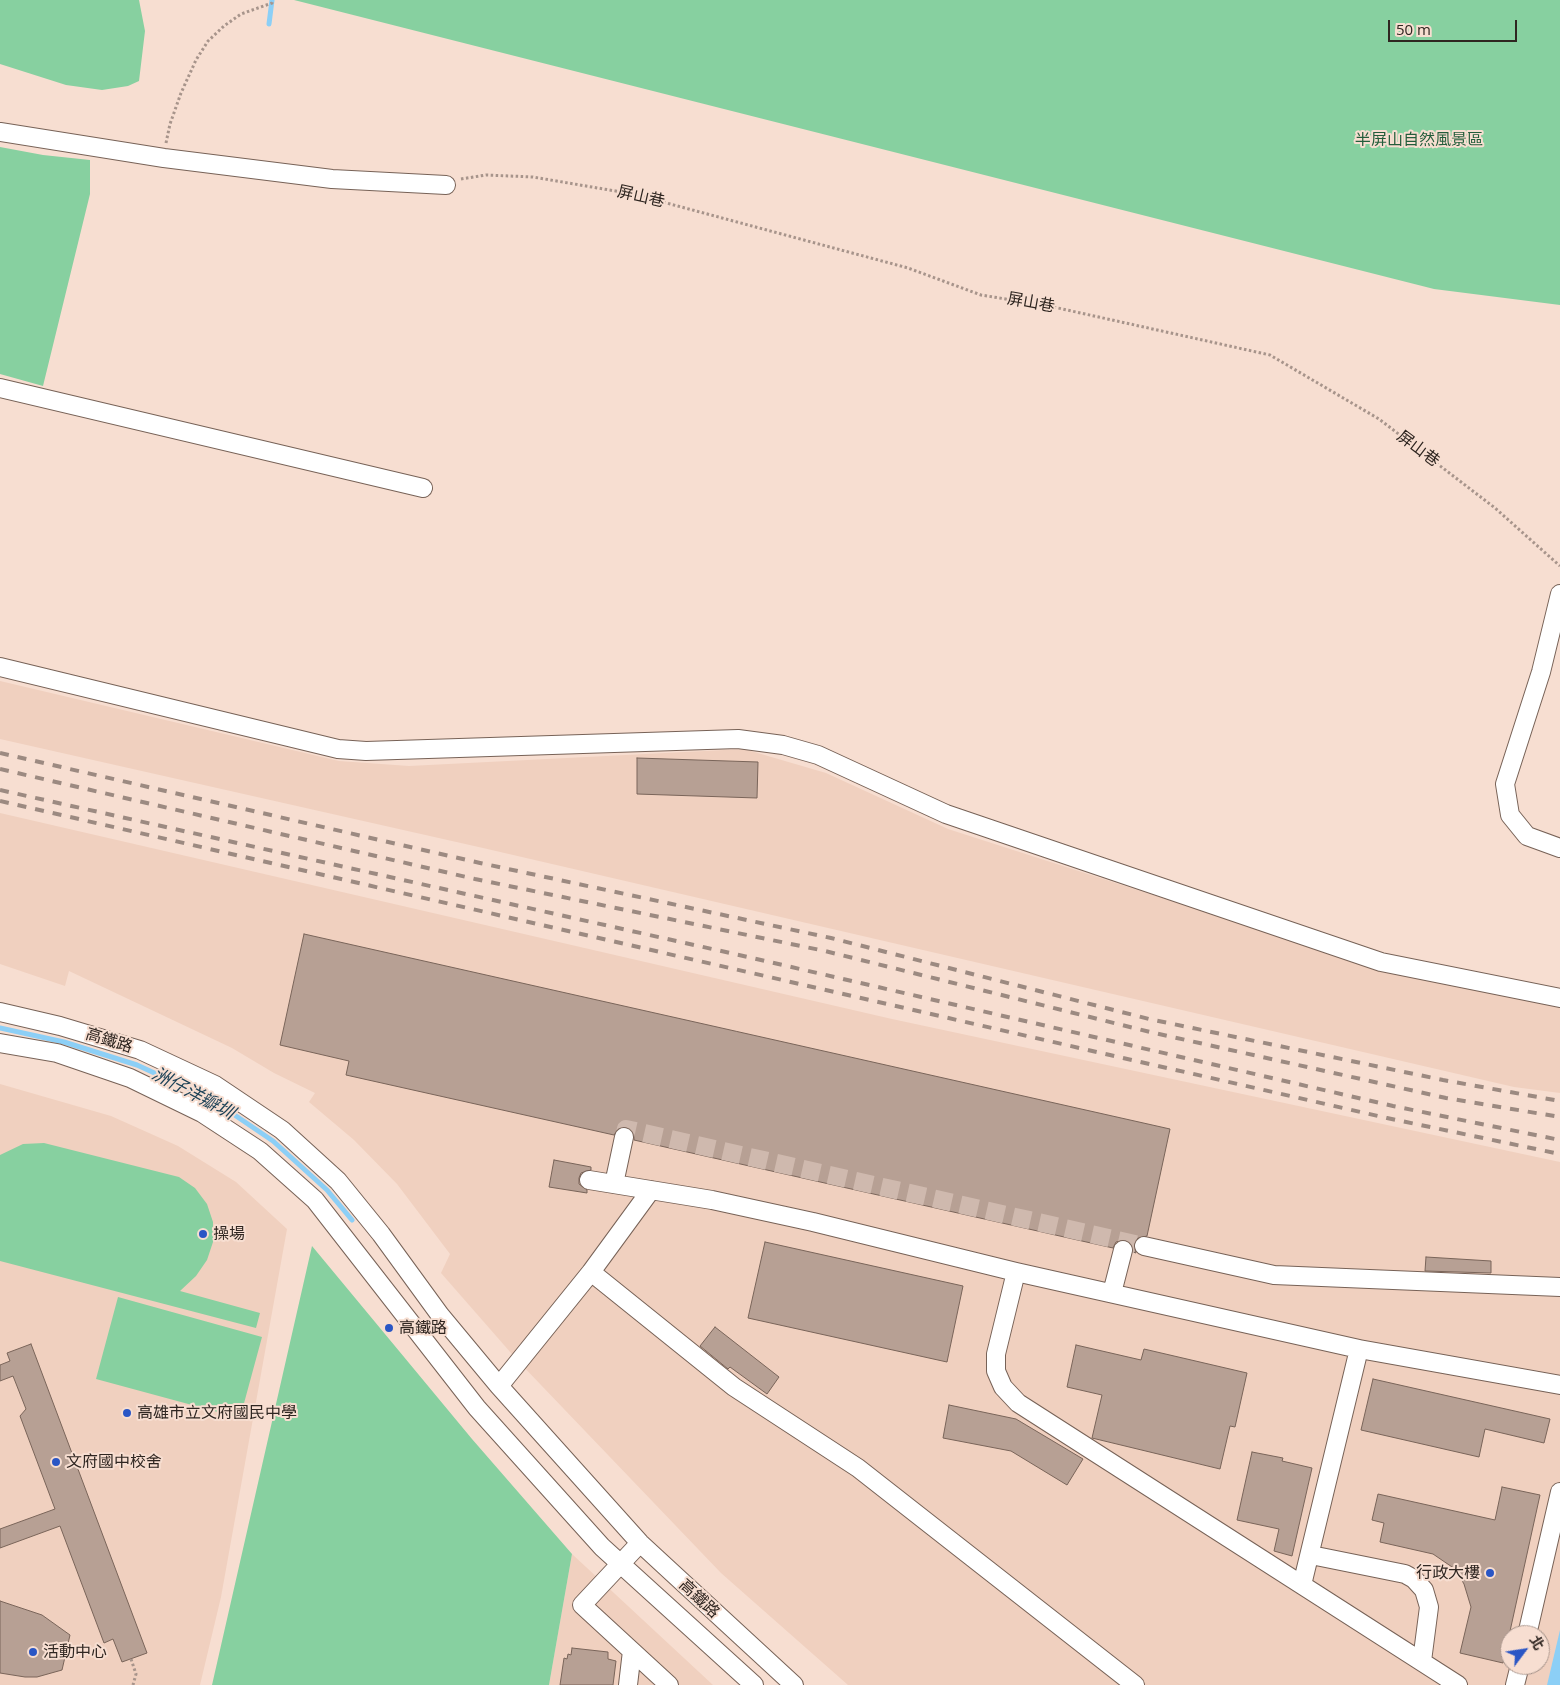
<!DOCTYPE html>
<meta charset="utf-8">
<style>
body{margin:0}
#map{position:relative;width:1560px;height:1685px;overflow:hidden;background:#f7ded1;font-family:"Open Sans","Noto Sans TC",sans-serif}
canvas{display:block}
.north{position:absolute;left:1500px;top:1625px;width:50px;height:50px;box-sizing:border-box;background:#f7ded1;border:1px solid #a7948b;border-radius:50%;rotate:59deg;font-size:14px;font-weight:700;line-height:20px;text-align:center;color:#2f2621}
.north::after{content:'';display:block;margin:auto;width:18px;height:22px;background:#2a56c5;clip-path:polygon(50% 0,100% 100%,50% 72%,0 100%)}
.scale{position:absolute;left:1388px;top:20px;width:129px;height:22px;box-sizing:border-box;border:2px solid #2f2621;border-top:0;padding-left:6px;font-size:15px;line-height:18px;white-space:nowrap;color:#2f2621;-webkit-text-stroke:4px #f7ded1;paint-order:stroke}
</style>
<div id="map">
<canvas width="1560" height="1685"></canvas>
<div class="north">北</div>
<div class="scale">50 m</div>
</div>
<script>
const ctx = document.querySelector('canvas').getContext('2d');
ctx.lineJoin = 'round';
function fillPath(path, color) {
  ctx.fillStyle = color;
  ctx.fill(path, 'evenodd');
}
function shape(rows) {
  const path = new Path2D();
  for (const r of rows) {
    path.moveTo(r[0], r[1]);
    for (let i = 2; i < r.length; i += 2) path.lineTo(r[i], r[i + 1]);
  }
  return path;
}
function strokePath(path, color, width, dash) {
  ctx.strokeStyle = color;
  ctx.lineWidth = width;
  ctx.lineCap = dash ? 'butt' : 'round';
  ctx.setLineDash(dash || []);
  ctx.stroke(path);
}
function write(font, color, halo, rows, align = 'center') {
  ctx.font = font + ' "Open Sans","Noto Sans TC",sans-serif';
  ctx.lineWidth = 4;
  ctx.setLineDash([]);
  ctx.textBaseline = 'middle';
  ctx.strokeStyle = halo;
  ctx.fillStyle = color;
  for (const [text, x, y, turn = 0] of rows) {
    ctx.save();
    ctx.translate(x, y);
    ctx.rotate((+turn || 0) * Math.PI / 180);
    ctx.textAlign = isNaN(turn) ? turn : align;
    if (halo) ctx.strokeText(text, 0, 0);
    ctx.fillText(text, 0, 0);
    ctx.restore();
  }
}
fillPath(shape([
 [0,681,339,761,409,766,744,749,826,773,948,829,1380,968,1560,1005,1560,1093,1514,1087,483,848,0,739],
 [0,813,892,1019,1560,1162,1560,1685,848,1685,721,1573,518,1361,441,1273,450,1254,397,1184,354,1140,309,1102,315,1093,274,1073,232,1048,69,971,65,986,0,964],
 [1510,1635,1540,1635,1540,1665,1510,1665],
 [0,1084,111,1116,178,1146,236,1182,287,1229,221,1597,200,1685,0,1685],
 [572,1554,713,1685,549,1685]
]), '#f0d0bf');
fillPath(shape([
 [0,0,139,0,145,31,139,81,128,86,102,90,66,85,0,64],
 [294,0,1560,0,1560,305,1434,289],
 [0,147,43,155,90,160,90,194,43,386,0,374],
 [44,1143,179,1177,195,1188,207,1204,213,1222,213,1242,207,1260,196,1276,180,1291,260,1313,256,1328,0,1261,0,1155,23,1144],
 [312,1246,472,1439,572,1554,549,1685,212,1685],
 [118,1297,262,1337,240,1418,96,1379]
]), '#87d0a0');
fillPath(shape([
 [1560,1630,1560,1685,1547,1685]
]), '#8ccff6');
strokePath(shape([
 [269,24,272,0],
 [0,1028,64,1042,137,1065,211,1099,273,1141,327,1190,352,1220]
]), '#8ccff6', 5);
const building = shape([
 [637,758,758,762,757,798,637,794,637,758],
 [304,934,1170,1129,1147,1236,1136,1239,1134,1244,1136,1253,1133,1252,1131,1243,1125,1240,1116,1242,1113,1248,634,1140,634,1133,627,1127,620,1127,614,1135,346,1075,349,1061,280,1045,304,934],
 [554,1160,591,1167,591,1170,581,1173,579,1178,579,1184,587,1190,587,1193,549,1187,554,1160],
 [765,1242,963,1286,947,1362,748,1318,765,1242],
 [1426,1257,1491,1261,1491,1273,1425,1271,1426,1257],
 [715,1327,779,1377,767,1394,730,1367,728,1369,700,1346,715,1327],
 [31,1344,147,1653,122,1662,113,1639,104,1643,60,1526,0,1548,0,1529,55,1509,20,1416,26,1409,13,1376,0,1381,0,1365,10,1361,7,1353,31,1344],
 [1076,1345,1141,1360,1144,1349,1247,1373,1235,1427,1230,1426,1220,1469,1092,1438,1102,1395,1067,1387,1076,1345],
 [1373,1379,1550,1419,1544,1443,1485,1429,1479,1457,1361,1430,1373,1379],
 [949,1405,1016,1419,1083,1459,1067,1485,1011,1451,943,1438,949,1405],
 [1252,1452,1283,1458,1282,1461,1312,1468,1292,1556,1274,1551,1279,1529,1237,1520,1252,1452],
 [1502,1487,1540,1495,1503,1663,1460,1653,1471,1607,1464,1584,1455,1569,1433,1554,1380,1542,1384,1523,1372,1520,1378,1494,1495,1520,1502,1487],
 [0,1601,42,1615,70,1635,62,1670,37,1677,25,1677,0,1673,0,1601],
 [572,1648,608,1652,608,1659,616,1661,613,1685,560,1685,564,1658,567,1659,568,1654,571,1655,572,1648]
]);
fillPath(building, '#b7a094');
strokePath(building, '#7a655a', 1);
strokePath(shape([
 [624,1137,626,1129,1144,1246]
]), '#cfb9ae', 18, [18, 9]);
const minor = shape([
 [0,132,164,158,332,179,446,185],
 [0,388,423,488],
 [1560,594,1541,672,1505,784,1510,815,1527,836,1560,848],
 [0,667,338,749,366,751,738,739,783,745,818,755,946,814,1381,962,1560,998],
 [0,1012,60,1026,140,1050,215,1085,282,1130,338,1181,381,1234,440,1315,499,1386,640,1543,794,1685],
 [0,1043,57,1053,130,1078,202,1113,260,1151,315,1200,477,1408,602,1547,754,1685],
 [589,1180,712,1200,813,1222,1016,1272,1359,1349,1560,1385],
 [614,1184,624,1137],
 [1144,1246,1274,1275,1560,1287],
 [591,1272,734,1387,858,1468,1135,1685],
 [1016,1272,996,1354,996,1371,1003,1387,1018,1403,1458,1685],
 [1112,1293,1123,1250],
 [499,1386,591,1272,651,1190],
 [640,1543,582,1605,669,1685],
 [1311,1555,1405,1574,1414,1579,1424,1590,1429,1607,1422,1661],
 [1302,1585,1359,1349],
 [1527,1635,1560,1492],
 [628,1685,632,1651],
 [1515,1685,1520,1665]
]);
strokePath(minor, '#776257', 20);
strokePath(shape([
 [166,143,170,124,181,93,196,60,208,41,224,26,241,14,272,3,272,0],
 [461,179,486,175,533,177,633,194,908,268,981,295,1049,306,1270,355,1379,419,1495,508,1560,566],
 [131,1659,136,1674,133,1685]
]), '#a7948b', 3, [2.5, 2.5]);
strokePath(minor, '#fff', 18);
strokePath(shape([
 [0,753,480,863,831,938,1149,1019,1443,1080,1560,1101],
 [0,769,475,879,825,951,1150,1032,1446,1098,1560,1117],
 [0,790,748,957,1393,1106,1560,1140],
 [0,801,1110,1055,1387,1118,1560,1154]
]), '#9c8a81', 4, [9, 9]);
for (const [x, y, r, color] of [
 [203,1234,5,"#2a56c5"],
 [389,1328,5,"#2a56c5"],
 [127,1413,5,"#2a56c5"],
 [56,1462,5,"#2a56c5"],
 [1490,1573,5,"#2a56c5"],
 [33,1652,5,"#2a56c5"]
]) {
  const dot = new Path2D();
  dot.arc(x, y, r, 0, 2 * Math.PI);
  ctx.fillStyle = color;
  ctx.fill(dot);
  strokePath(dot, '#f7ded1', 2);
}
write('16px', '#235d3b', '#f7ded1', [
 ["半屏山自然風景區",1419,140]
]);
write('16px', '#2f2621', '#f7ded1', [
 ["屏山巷",641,197,13],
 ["屏山巷",1031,303,10],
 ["屏山巷",1418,449,37],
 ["高鐵路",109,1041,17],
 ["高鐵路",699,1599,43]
]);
write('16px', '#2f2621', '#f7ded1', [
 ["操場",213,1234],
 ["高鐵路",399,1328],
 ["高雄市立文府國民中學",137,1413],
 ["文府國中校舍",66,1462],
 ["行政大樓",1480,1573,"right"],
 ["活動中心",43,1652]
], 'left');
write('italic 18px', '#1d4257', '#f7ded1', [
 ["洲仔洋瓣圳",193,1094,28]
]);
</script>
